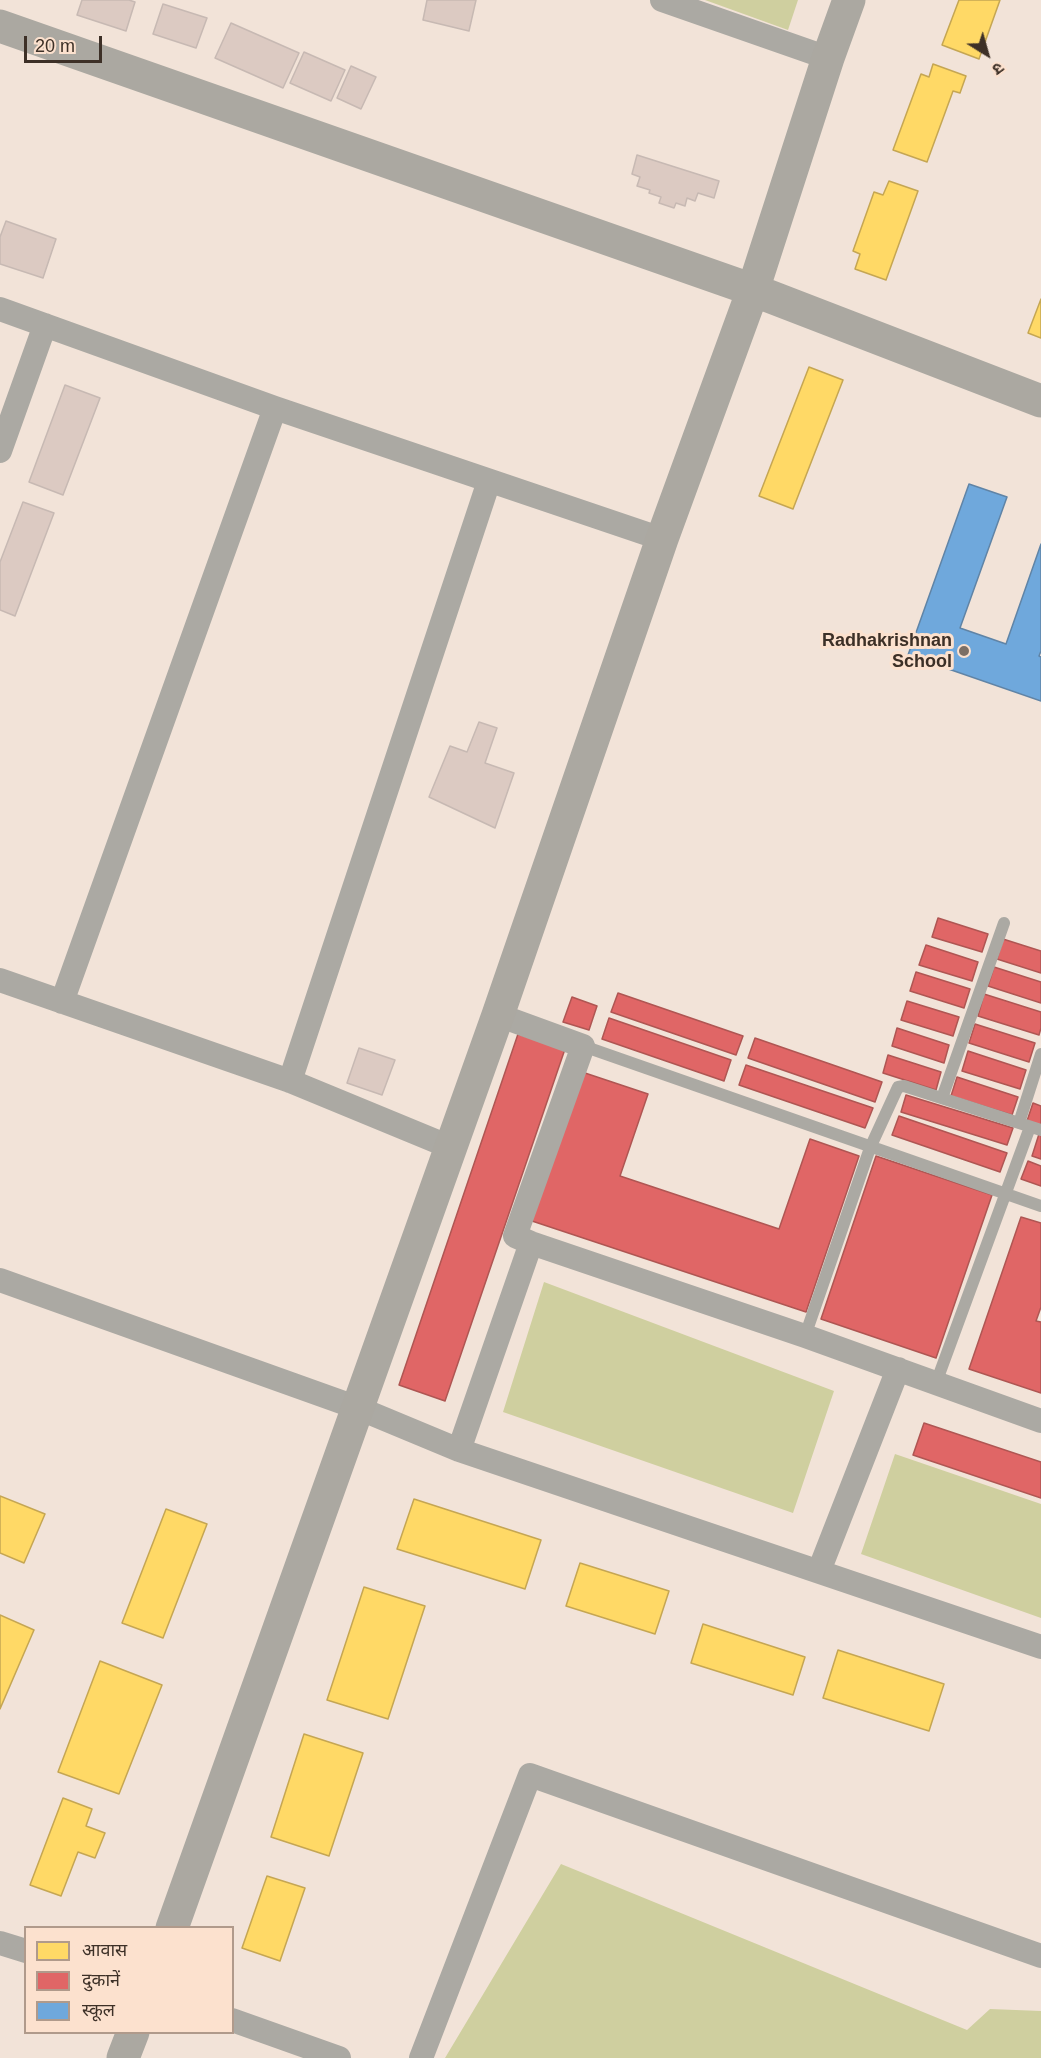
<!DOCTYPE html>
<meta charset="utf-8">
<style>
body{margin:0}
#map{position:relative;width:1041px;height:2058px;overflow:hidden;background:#f2e3d8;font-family:Arial,"Noto Sans Devanagari",sans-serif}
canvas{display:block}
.legend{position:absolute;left:24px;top:1926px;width:210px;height:108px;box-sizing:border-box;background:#fce1ce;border:2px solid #b09a8b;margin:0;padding:8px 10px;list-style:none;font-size:18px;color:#3d3027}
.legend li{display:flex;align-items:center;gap:12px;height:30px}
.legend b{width:30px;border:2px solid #b09a8b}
.north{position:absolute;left:957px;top:24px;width:60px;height:60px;-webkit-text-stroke:4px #fce1ce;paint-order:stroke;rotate:143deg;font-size:16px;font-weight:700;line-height:24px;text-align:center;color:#3d3027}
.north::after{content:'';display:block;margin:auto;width:21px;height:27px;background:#3d3027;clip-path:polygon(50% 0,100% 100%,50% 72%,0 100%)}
.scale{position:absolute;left:24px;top:36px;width:78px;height:27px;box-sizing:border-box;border:3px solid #3d3027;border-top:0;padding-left:8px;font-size:18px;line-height:21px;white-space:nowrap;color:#3d3027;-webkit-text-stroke:4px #fce1ce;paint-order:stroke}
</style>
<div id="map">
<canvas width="1041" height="2058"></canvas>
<ul class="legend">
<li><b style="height:16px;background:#ffd966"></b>आवास</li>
<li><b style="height:16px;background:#e06666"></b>दुकानें</li>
<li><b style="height:16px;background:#6fa8dc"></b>स्कूल</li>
</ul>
<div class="north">उ</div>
<div class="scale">20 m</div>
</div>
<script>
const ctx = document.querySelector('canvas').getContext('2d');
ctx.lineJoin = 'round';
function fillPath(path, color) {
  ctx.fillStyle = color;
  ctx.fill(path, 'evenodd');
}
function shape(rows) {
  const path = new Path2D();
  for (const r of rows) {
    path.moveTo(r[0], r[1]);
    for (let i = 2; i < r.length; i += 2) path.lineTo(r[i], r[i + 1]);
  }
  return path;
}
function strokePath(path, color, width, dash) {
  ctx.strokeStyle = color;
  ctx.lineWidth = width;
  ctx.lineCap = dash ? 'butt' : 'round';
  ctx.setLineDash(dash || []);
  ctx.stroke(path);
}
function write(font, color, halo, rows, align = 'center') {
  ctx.font = font + ' Arial,sans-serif';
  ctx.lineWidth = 6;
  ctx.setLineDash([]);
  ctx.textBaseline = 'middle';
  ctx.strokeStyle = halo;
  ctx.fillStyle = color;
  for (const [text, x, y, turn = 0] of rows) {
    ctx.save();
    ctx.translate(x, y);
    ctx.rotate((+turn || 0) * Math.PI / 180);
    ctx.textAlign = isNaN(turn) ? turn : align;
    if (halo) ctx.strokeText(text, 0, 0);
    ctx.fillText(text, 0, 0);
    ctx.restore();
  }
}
fillPath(shape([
 [705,0,798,0,788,30],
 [544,1282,834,1391,793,1513,503,1412],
 [895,1454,1041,1504,1041,1618,861,1554],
 [561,1864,967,2030,990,2009,1041,2011,1041,2058,445,2058]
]), '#cfcf9f');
const homes = shape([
 [959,0,1000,0,979,59,942,45,959,0],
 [933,64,966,76,960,93,953,91,927,162,893,150,921,74,929,77,933,64],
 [889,181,918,191,886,280,855,269,860,254,853,251,874,192,883,195,889,181],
 [1041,299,1041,338,1028,333,1041,299],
 [809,367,843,380,793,509,759,496,809,367],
 [0,1496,45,1514,24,1563,0,1553,0,1496],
 [414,1499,541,1540,525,1589,397,1549,414,1499],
 [166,1509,207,1524,163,1638,122,1623,166,1509],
 [580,1563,669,1591,655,1634,566,1606,580,1563],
 [364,1587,425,1606,388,1719,327,1700,364,1587],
 [0,1615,34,1630,0,1709,0,1615],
 [703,1624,805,1657,793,1695,691,1663,703,1624],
 [838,1650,944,1684,929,1731,823,1698,838,1650],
 [100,1661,162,1685,119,1794,58,1772,100,1661],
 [304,1734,363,1753,329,1856,271,1837,304,1734],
 [63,1798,92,1809,86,1826,105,1833,95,1858,78,1852,61,1896,30,1885,63,1798],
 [267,1876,305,1888,280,1961,242,1948,267,1876]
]);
fillPath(homes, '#ffd966');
strokePath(homes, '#c5a653', 1.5);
const shops = shape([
 [938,918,988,934,982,952,932,937,938,918],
 [1003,939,1041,951,1041,973,997,959,1003,939],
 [926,945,978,962,972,981,919,965,926,945],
 [994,967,1041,982,1041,1003,988,986,994,967],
 [916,972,970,989,964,1008,910,991,916,972],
 [618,993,743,1036,736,1055,611,1012,618,993],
 [984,994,1041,1012,1041,1028,1039,1035,978,1016,984,994],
 [572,997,597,1006,589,1030,563,1022,572,997],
 [907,1001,959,1017,953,1036,901,1020,907,1001],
 [609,1018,731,1060,724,1081,602,1039,609,1018],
 [975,1024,1035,1043,1029,1062,969,1043,975,1024],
 [897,1028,949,1045,944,1063,892,1046,897,1028],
 [518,1034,565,1049,445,1401,399,1385,518,1034],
 [755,1038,882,1082,875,1102,748,1058,755,1038],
 [968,1051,1026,1070,1020,1089,962,1071,968,1051],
 [888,1055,941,1072,936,1090,883,1073,888,1055],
 [746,1065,873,1108,865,1128,739,1085,746,1065],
 [579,1071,648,1094,620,1176,779,1229,810,1139,859,1156,806,1312,529,1220,579,1071],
 [957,1077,1018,1097,1012,1115,951,1096,957,1077],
 [906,1095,1013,1128,1007,1145,901,1112,906,1095],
 [1033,1103,1041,1106,1041,1126,1027,1121,1033,1103],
 [899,1116,1007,1153,1000,1172,892,1135,899,1116],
 [1039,1134,1041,1135,1041,1159,1032,1156,1039,1134],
 [876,1156,992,1195,936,1358,821,1319,876,1156],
 [1028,1161,1041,1166,1041,1186,1021,1179,1028,1161],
 [1021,1217,1041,1223,1041,1307,1036,1321,1041,1322,1041,1393,969,1369,1021,1217],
 [924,1423,1041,1462,1041,1498,913,1455,924,1423]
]);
fillPath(shops, '#e06666');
strokePath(shops, '#af5653', 1.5);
const schools = shape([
 [969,484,1007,497,960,628,1006,644,1041,544,1041,651,1039,656,1041,657,1041,701,908,655,969,484]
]);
fillPath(schools, '#6fa8dc');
strokePath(schools, '#6084a6', 1.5);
const building = shape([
 [82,0,129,0,135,2,126,31,77,15,82,0],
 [427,0,476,0,469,31,423,20,427,0],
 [163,4,207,18,196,48,153,34,163,4],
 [231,23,299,53,283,88,215,58,231,23],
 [304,52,345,70,331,101,290,83,304,52],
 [351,66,376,77,361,109,337,98,351,66],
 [637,155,719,181,714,198,698,193,695,201,687,198,685,206,676,203,674,208,659,203,661,197,649,193,650,190,637,186,640,177,632,174,637,155],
 [6,221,56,239,43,278,0,264,0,237,6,221],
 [65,385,100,398,63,495,29,482,65,385],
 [23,502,54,513,15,616,0,610,0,562,23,502],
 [479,722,497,728,485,763,514,773,495,828,429,797,450,746,467,752,479,722],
 [359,1048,395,1060,382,1095,347,1083,359,1048]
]);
fillPath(building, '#dccac2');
strokePath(building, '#c7b9b3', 1.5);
strokePath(shape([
 [583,1046,1041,1206],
 [942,1098,1004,923],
 [1019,1123,1041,1054],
 [805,1336,870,1148,898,1087,904,1086,1041,1130],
 [936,1383,1030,1127]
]), '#aba9a3', 12);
strokePath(shape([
 [662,0,828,58],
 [0,309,275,408,662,539],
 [0,451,45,325],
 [0,980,290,1081,450,1147],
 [62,1002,275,408],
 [498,1015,583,1046,515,1236,531,1243,805,1336,1041,1421],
 [290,1081,489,481],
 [0,1280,358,1408,459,1450,1041,1647],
 [459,1450,531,1243],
 [819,1571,898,1369],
 [0,1943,26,1951],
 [232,2020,339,2058],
 [421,2058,530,1775,1041,1956]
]), '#aba9a3', 24);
strokePath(shape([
 [0,26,753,290,1041,401],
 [172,1928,498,1015,662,539,753,290,828,58,849,0],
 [123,2058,133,2032]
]), '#aba8a1', 33);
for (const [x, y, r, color] of [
 [964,651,6,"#7c6f65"]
]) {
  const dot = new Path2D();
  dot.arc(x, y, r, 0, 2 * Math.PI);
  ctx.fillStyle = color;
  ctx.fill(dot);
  strokePath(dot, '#fce1ce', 2);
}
write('bold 18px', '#3d3027', '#fce1ce', [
 ["Radhakrishnan",952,641],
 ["School",952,662]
], 'right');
</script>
